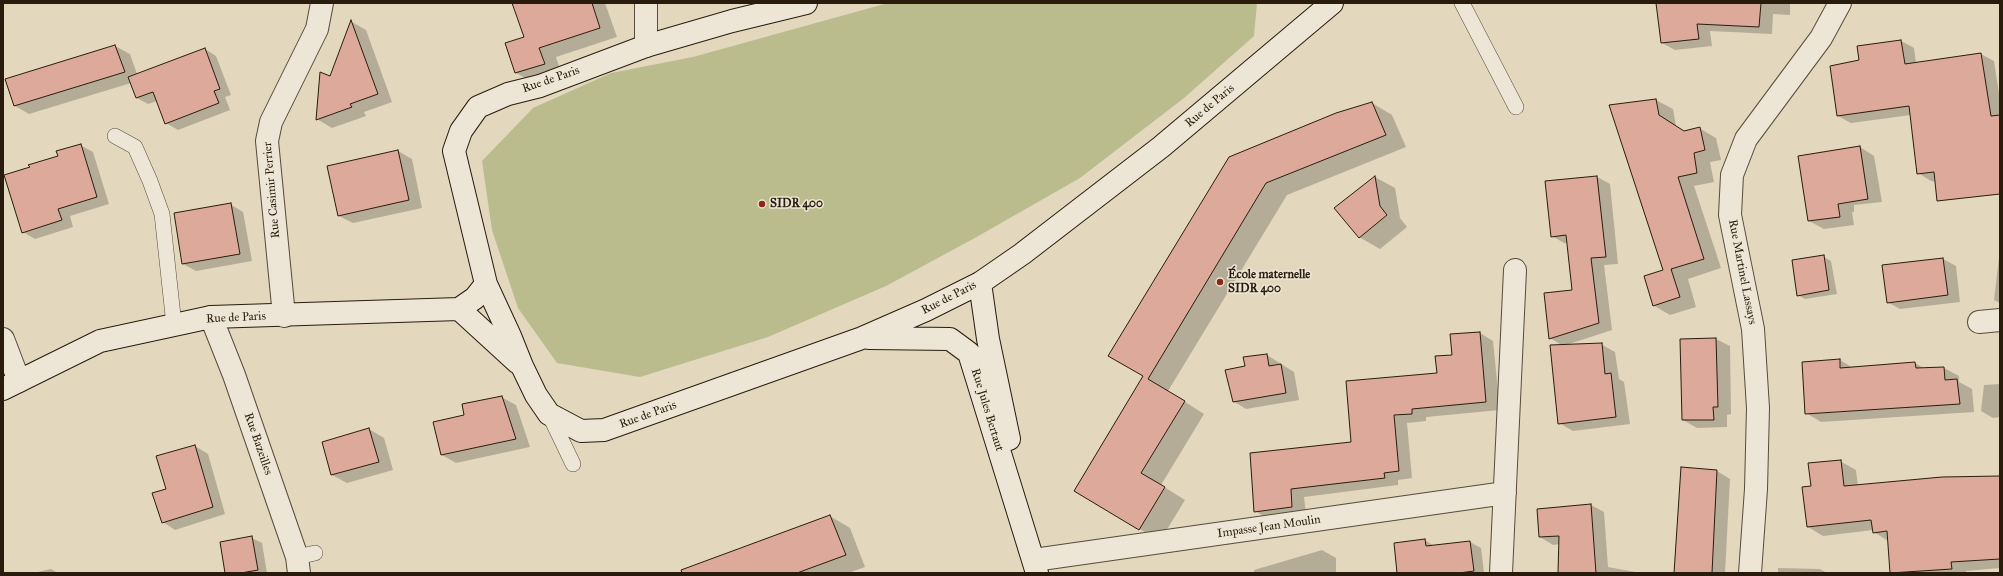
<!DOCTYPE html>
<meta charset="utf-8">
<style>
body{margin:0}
#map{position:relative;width:2003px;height:576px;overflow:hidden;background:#e3d7be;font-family:"IM FELL Great Primer",serif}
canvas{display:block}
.frame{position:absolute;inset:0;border:4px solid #291c0d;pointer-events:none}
</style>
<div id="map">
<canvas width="2003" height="576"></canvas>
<div class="frame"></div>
</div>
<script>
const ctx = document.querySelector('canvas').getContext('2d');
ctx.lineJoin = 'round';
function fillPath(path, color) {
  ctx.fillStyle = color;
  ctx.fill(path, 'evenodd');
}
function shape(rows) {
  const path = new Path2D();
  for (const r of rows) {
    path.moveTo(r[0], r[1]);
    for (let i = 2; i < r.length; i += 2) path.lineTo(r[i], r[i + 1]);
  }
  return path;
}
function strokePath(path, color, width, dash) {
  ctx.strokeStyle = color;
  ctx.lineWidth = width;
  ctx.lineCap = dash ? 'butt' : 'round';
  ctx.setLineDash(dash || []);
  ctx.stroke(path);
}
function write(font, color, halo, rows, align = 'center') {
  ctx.font = font + ' "IM FELL Great Primer",serif';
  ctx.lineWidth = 3;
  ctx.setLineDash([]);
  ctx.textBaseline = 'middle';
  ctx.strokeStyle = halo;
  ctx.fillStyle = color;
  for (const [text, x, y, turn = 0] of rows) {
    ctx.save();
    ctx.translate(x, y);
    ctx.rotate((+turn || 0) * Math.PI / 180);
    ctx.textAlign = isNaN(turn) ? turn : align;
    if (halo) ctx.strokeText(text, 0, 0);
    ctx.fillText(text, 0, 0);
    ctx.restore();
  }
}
fillPath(shape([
 [888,3,1257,3,1254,36,1184,98,1080,178,973,239,886,286,768,337,640,377,557,363,518,308,492,230,482,161,533,108,611,73,693,57]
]), '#babc8d');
fillPath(shape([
 [513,3,605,3,617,37,556,57,561,73,533,82,516,73,525,37],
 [1657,3,1790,3,1790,15,1773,14,1772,34,1710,31,1712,46,1675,50,1662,43],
 [352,22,366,30,392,102,364,112,366,116,332,128,317,119,331,77],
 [1901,41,1914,48,1916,63,1981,54,1994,61,2000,100,2000,189,1931,181,1918,173,1911,115,1851,123,1838,116,1860,61],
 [115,46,130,54,137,74,205,49,216,56,231,95,225,97,230,110,178,130,166,123,157,101,148,104,137,98,131,83,29,114,15,106],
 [1656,100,1673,109,1676,126,1685,132,1699,128,1716,138,1721,160,1710,162,1714,182,1694,186,1721,268,1688,279,1696,307,1670,315,1653,305,1664,271],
 [1372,103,1392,115,1406,147,1287,195,1168,391,1204,414,1161,485,1185,500,1160,541,1075,491,1145,376,1229,157],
 [80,145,93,152,109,204,70,216,73,227,35,239,23,232,59,157],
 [1860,147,1874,156,1882,202,1854,205,1854,212,1852,212,1854,225,1824,229,1809,221],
 [398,151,412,159,422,208,353,223,339,216],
 [1375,177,1395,188,1400,218,1407,227,1380,249,1359,237],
 [1597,177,1610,184,1618,264,1604,265,1612,330,1566,345,1601,344,1615,352,1619,379,1624,382,1630,424,1573,431,1559,423,1563,346,1550,338,1573,291,1568,243,1564,243,1552,236],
 [230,204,243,212,252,261,196,271,183,264],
 [2000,249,2000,303,1994,300],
 [1824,257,1831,261,1837,294,1805,299,1798,295],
 [1943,259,1956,266,1960,302,1900,309,1887,302,1883,266],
 [1480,333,1493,341,1500,410,1426,417,1426,421,1407,423,1412,478,1398,480,1398,485,1304,497,1306,514,1269,519,1255,511,1352,443,1438,374,1454,356],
 [1716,339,1730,346,1731,414,1727,415,1727,427,1697,428,1683,420,1681,340],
 [1267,355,1294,372,1299,400,1246,409,1233,401,1246,366],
 [1840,360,1853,368,1915,363,1925,369,1944,368,1959,376,1959,382,1972,389,1974,412,1821,422,1806,413],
 [2000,384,2000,417,1993,418,1981,411,1984,385],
 [501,397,516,405,530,447,456,463,442,455,466,416],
 [369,429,384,438,393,470,347,483,332,475,323,442],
 [195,446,208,454,225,514,175,530,163,522,167,490],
 [1840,461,1856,470,1858,486,2000,478,2000,568,1966,571,1967,573,1891,573,1888,541,1874,532,1873,530,1823,536,1808,527,1812,487],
 [1681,468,1717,471,1730,479,1725,573,1675,573],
 [1591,505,1604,512,1608,567,1641,573,1559,573,1560,544,1553,545,1540,537],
 [830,516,850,528,865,567,848,573,677,573],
 [252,538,262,543,267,573,226,573],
 [1425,540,1434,546,1470,542,1481,548,1484,573,1398,573],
 [1322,550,1336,558,1336,573,1254,573,1254,570],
 [1778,568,1820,569,1827,573,1778,573],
 [51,569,58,573,33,573]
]), '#0003');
const building = shape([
 [512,3,592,3,600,28,539,48,545,64,515,73,505,43,524,37,512,3],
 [1656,3,1761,3,1759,27,1697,24,1699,39,1661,43,1656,3],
 [351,20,378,94,350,104,352,107,316,120,320,72,330,76,351,20],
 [1901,40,1905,64,1981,53,1991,116,2000,115,2000,194,1937,201,1934,172,1917,174,1909,106,1837,116,1830,66,1859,60,1857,46,1901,40],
 [115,45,125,72,14,106,5,79,115,45],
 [205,48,220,89,214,91,219,103,165,124,153,92,136,98,128,77,205,48],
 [1656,99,1659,115,1684,131,1700,127,1705,150,1694,153,1697,173,1678,177,1704,259,1671,269,1680,297,1653,306,1644,276,1663,270,1609,105,1656,99],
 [1372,102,1386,135,1266,183,1148,379,1185,401,1141,473,1165,487,1139,530,1074,491,1143,376,1108,356,1229,157,1336,113,1372,102],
 [81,144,97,197,58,209,62,220,22,233,4,175,30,167,28,165,58,156,56,151,81,144],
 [1860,146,1868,199,1838,204,1840,217,1808,221,1798,156,1860,146],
 [398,150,409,200,338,216,327,166,398,150],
 [1375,176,1380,206,1387,215,1359,238,1334,208,1375,176],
 [1597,176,1606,257,1591,258,1599,323,1549,339,1544,293,1572,290,1566,235,1551,237,1545,181,1597,176],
 [231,203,240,254,182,264,174,213,231,203],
 [1824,255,1829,290,1797,296,1792,260,1824,255],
 [1943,258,1948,295,1887,303,1882,265,1943,258],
 [1480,332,1486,402,1412,409,1412,414,1394,415,1399,471,1384,473,1385,478,1291,489,1292,507,1254,512,1250,453,1351,442,1346,381,1437,373,1435,356,1452,355,1450,334,1480,332],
 [1716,338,1718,407,1713,407,1714,420,1682,420,1680,339,1716,338],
 [1602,343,1605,374,1611,373,1616,417,1558,424,1550,345,1602,343],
 [1267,354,1269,366,1281,364,1286,393,1233,402,1225,370,1245,366,1243,357,1267,354],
 [1840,359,1840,368,1915,362,1916,368,1944,367,1945,380,1957,379,1960,404,1805,414,1802,362,1840,359],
 [502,396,516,439,441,455,433,422,464,415,462,404,502,396],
 [369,428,379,462,331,475,322,442,369,428],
 [195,445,213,507,162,523,152,493,166,489,156,456,195,445],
 [1841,460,1844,486,1942,477,2000,476,2000,559,1951,562,1952,569,1890,573,1887,531,1873,533,1871,520,1807,527,1802,487,1811,486,1808,463,1841,460],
 [1681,467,1717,470,1712,573,1674,573,1681,467],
 [1591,504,1596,573,1558,573,1559,536,1539,537,1537,509,1591,504],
 [830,515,846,555,797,573,682,573,681,570,830,515],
 [252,536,258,570,241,573,225,573,220,542,252,536],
 [1425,539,1426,546,1470,541,1474,571,1459,573,1397,573,1394,543,1425,539]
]);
fillPath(building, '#dca99b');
strokePath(building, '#291c0d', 1);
const lane = shape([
 [1462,3,1516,107],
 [115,136,135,147,150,181,162,214,174,325],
 [549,414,573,464],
 [297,557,315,553]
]);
const street = shape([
 [646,46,646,3],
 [284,316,267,141,271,122,317,29,322,3],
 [211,317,234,375,297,557,299,573],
 [1979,322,2000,320],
 [3,339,19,381],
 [1034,560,1505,493],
 [1501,573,1515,270],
 [1750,573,1756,489,1758,408,1753,329,1730,215,1732,175,1746,139,1821,38,1840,3]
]);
const secondary = shape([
 [806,3,732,21,646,46,540,86,508,94,478,107,461,131,454,151,486,284,510,336,522,366,536,395,549,414,581,431,604,430,862,338,926,310,980,283,1022,254,1161,147,1332,3],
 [980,283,988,339,1009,439],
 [459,309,518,363],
 [869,338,950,339,969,353,1037,573],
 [3,389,100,341,211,317,459,309,475,298,486,284]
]);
strokePath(lane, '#584b39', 16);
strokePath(street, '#584b39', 24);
strokePath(secondary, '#291c0d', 24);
strokePath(lane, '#ede5d5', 15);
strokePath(street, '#ede5d5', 22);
strokePath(secondary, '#ede5d5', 22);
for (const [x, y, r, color] of [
 [762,204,4,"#8f2418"],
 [1220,282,4,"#8f2418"]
]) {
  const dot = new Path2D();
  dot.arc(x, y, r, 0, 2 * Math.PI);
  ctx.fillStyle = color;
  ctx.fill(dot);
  strokePath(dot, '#ede5d5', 1.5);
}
write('12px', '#291c0d', '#ede5d5', [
 ["Rue de Paris",551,80,-19],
 ["Rue de Paris",1210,106,-40],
 ["Rue Casimir Perrier",272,190,-95],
 ["Rue Martinel Lassays",1742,272,79],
 ["Rue de Paris",949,298,-27],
 ["Rue de Paris",236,318,-3],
 ["Rue Jules Bertaut",987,410,73],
 ["Rue de Paris",648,415,-20],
 ["Rue Bazeilles",258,444,71],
 ["Impasse Jean Moulin",1269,527,-8]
]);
write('bold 12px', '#291c0d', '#ede5d5', [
 ["SIDR 400",770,204],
 ["École maternelle",1228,275],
 ["SIDR 400",1228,289]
], 'left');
</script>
